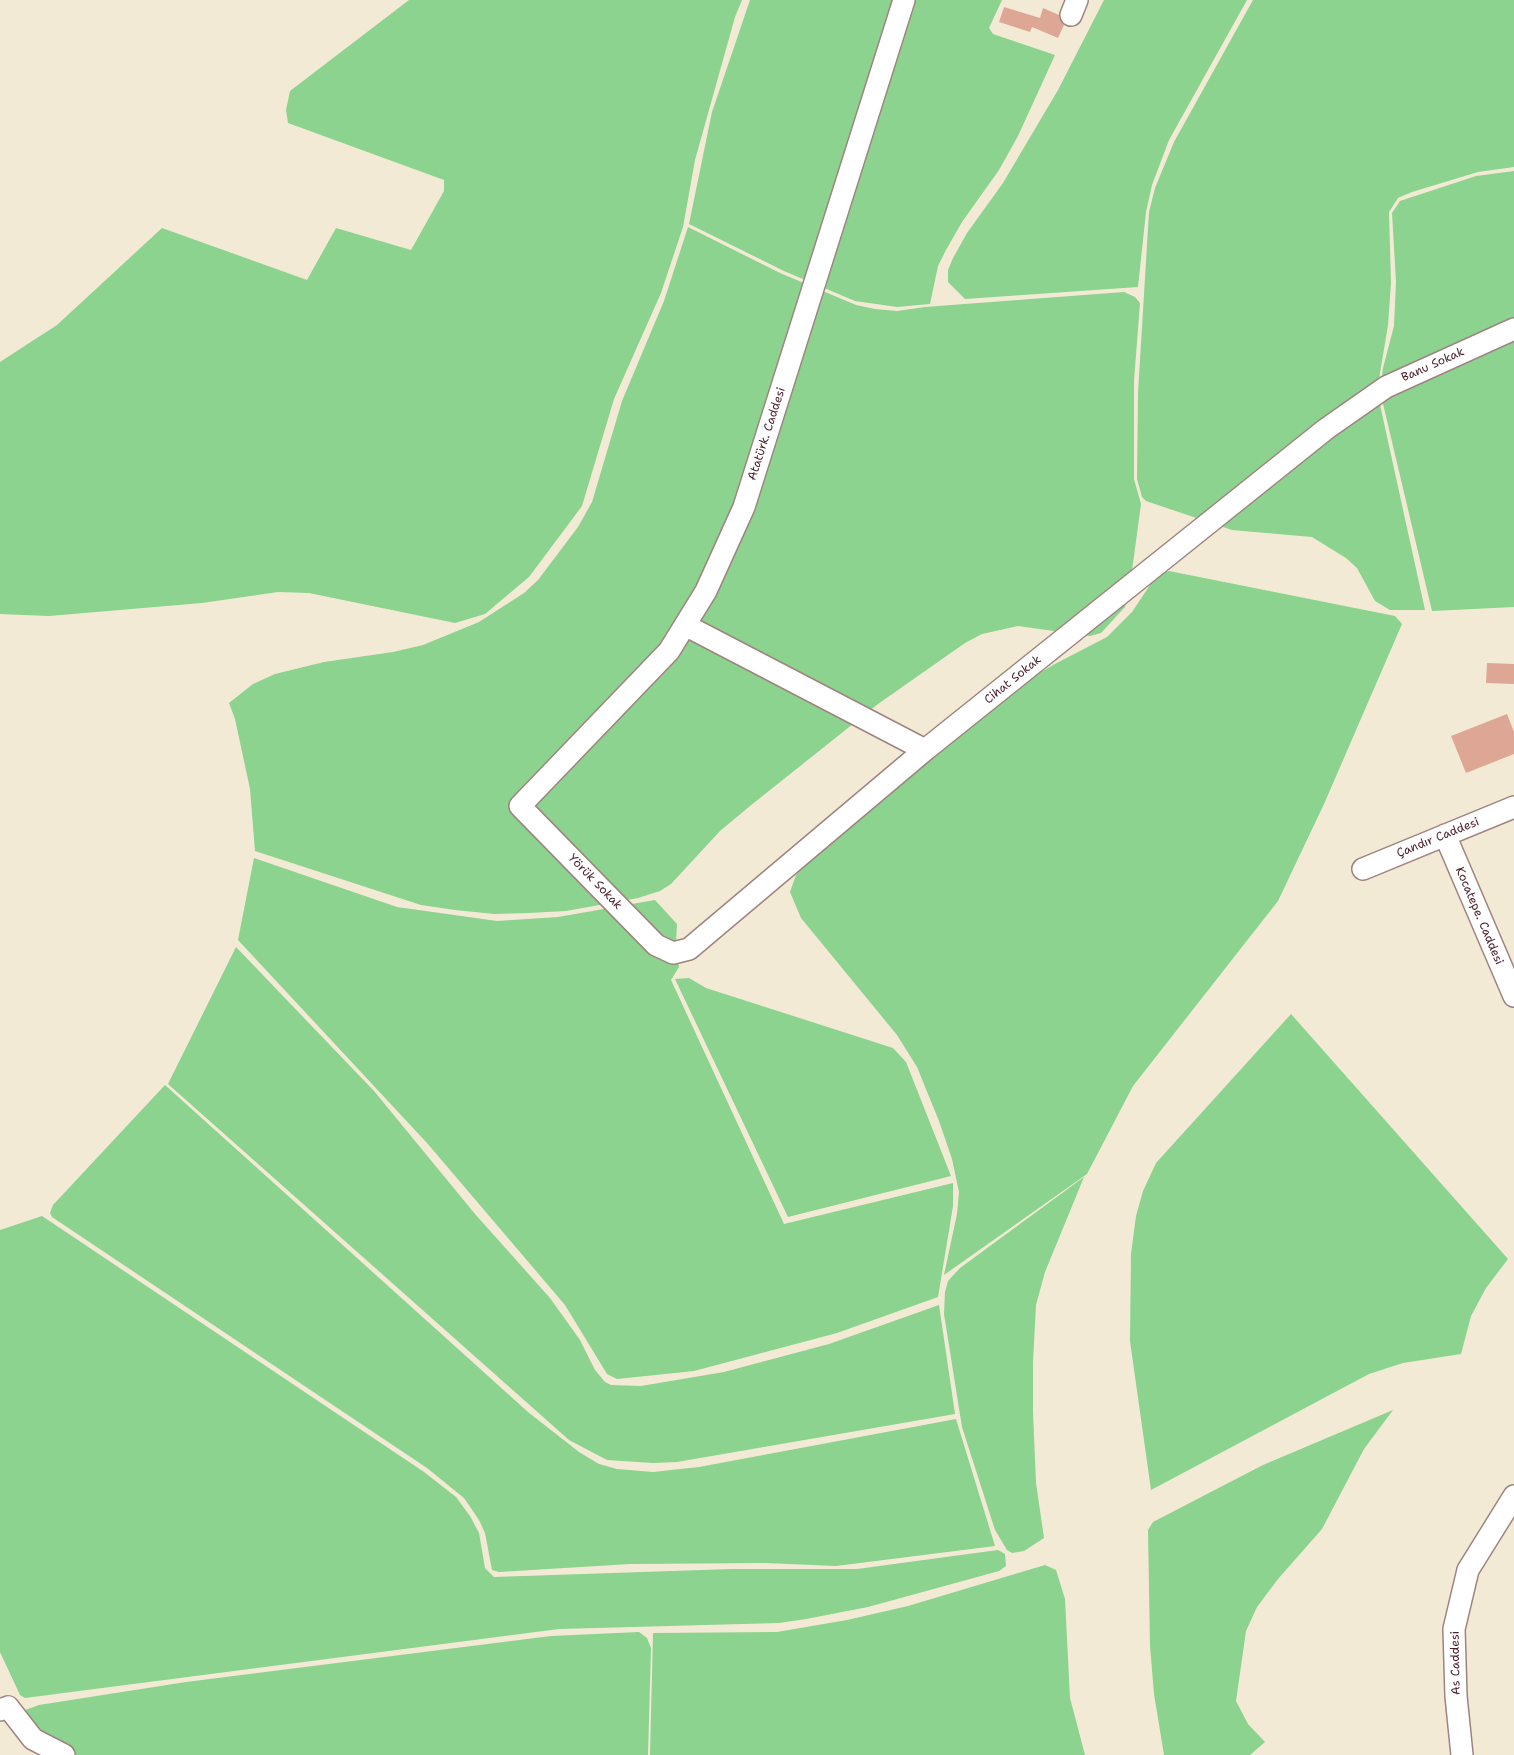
<!DOCTYPE html>
<meta charset="utf-8">
<style>
body{margin:0}
canvas{display:block;background:#f2ead4}
</style>
<canvas width="1514" height="1755"></canvas>
<script>
const ctx = document.querySelector('canvas').getContext('2d');
ctx.lineJoin = 'round';
function fillPath(path, color) {
  ctx.fillStyle = color;
  ctx.fill(path, 'evenodd');
}
function shape(rows) {
  const path = new Path2D();
  for (const r of rows) {
    path.moveTo(r[0], r[1]);
    for (let i = 2; i < r.length; i += 2) path.lineTo(r[i], r[i + 1]);
  }
  return path;
}
function strokePath(path, color, width, dash) {
  ctx.strokeStyle = color;
  ctx.lineWidth = width;
  ctx.lineCap = dash ? 'butt' : 'round';
  ctx.setLineDash(dash || []);
  ctx.stroke(path);
}
function write(font, color, halo, rows, align = 'center') {
  ctx.font = font + ' "Shantell Sans",sans-serif';
  ctx.lineWidth = 5;
  ctx.setLineDash([]);
  ctx.textBaseline = 'middle';
  ctx.strokeStyle = halo;
  ctx.fillStyle = color;
  for (const [text, x, y, turn = 0] of rows) {
    ctx.save();
    ctx.translate(x, y);
    ctx.rotate((+turn || 0) * Math.PI / 180);
    ctx.textAlign = isNaN(turn) ? turn : align;
    if (halo) ctx.strokeText(text, 0, 0);
    ctx.fillText(text, 0, 0);
    ctx.restore();
  }
}
fillPath(shape([
 [409,0,742,0,735,17,695,160,683,227,661,293,614,399,582,506,529,577,485,614,455,623,309,593,278,592,202,603,49,616,0,614,0,362,57,325,162,228,307,280,336,228,411,250,444,191,444,180,288,123,286,110,290,91],
 [750,0,1002,0,989,28,993,34,1055,55,1018,136,999,170,962,222,946,250,938,266,930,304,897,307,855,301,784,271,689,224,712,112],
 [1104,0,1247,0,1169,140,1152,185,1146,212,1138,287,965,299,948,282,948,270,953,258,967,233,1003,183,1058,90],
 [1253,0,1514,0,1514,167,1478,172,1412,192,1398,198,1389,212,1391,283,1388,325,1377,391,1425,610,1390,610,1375,601,1357,568,1346,558,1312,537,1232,530,1146,501,1142,497,1137,479,1138,393,1149,212,1155,188,1174,142],
 [1514,171,1514,607,1432,611,1380,391,1383,368,1394,326,1396,282,1392,213,1400,201,1476,176],
 [688,227,780,273,856,305,875,309,897,311,925,307,1124,292,1135,297,1140,303,1134,381,1134,479,1141,504,1129,593,1125,607,1101,633,1090,636,1018,626,982,634,965,643,878,704,750,806,720,831,671,884,660,891,638,898,566,911,529,913,494,914,455,910,421,905,255,851,250,789,235,719,229,703,253,684,275,674,324,662,393,652,423,645,479,622,524,593,538,580,578,527,592,502,622,401,664,301],
 [1169,571,1395,616,1402,624,1324,804,1278,901,1133,1086,1087,1174,944,1275,957,1214,959,1192,952,1159,939,1121,917,1067,897,1035,801,918,790,892,796,875,916,753,957,722,1053,665,1107,637,1132,612,1156,576],
 [254,858,397,907,497,921,558,917,655,900,677,924,676,943,679,967,671,980,784,1224,953,1183,953,1206,938,1297,837,1333,694,1371,617,1379,607,1374,565,1305,427,1143,238,940],
 [236,947,374,1091,475,1214,550,1298,580,1340,595,1370,605,1382,611,1385,641,1386,724,1372,829,1344,939,1305,955,1414,677,1462,653,1463,607,1460,569,1440,168,1084],
 [689,978,706,988,893,1048,906,1062,951,1176,788,1217,675,979],
 [1291,1014,1508,1259,1486,1288,1471,1316,1461,1354,1403,1363,1369,1374,1151,1490,1130,1341,1131,1254,1136,1216,1143,1191,1156,1163],
 [165,1085,528,1412,579,1452,599,1464,617,1469,653,1472,699,1467,956,1419,995,1546,836,1566,765,1563,630,1564,499,1572,492,1570,485,1533,479,1520,464,1498,427,1468,52,1217,50,1213,53,1205],
 [1084,1177,1045,1272,1036,1305,1033,1362,1033,1412,1036,1483,1044,1538,1024,1551,1012,1553,1007,1550,995,1530,962,1427,944,1314,945,1292,948,1281,960,1268],
 [42,1216,424,1472,456,1497,470,1516,479,1533,485,1568,494,1577,732,1569,857,1569,998,1550,1005,1554,1006,1566,999,1571,868,1607,806,1619,779,1623,559,1629,25,1698,20,1695,0,1652,0,1230],
 [1393,1410,1364,1449,1322,1529,1278,1579,1257,1607,1246,1631,1236,1701,1248,1724,1265,1742,1250,1755,1164,1755,1154,1694,1150,1646,1148,1530,1153,1522,1263,1465],
 [1045,1565,1056,1570,1065,1599,1070,1698,1085,1755,650,1755,653,1633,777,1632,847,1620,908,1606],
 [639,1632,647,1638,651,1648,648,1755,39,1755,9,1716,39,1705,186,1682,551,1636]
]), '#8bd38e');
fillPath(shape([
 [1004,7,1040,18,1043,8,1059,15,1064,25,1058,38,1032,27,1030,32,999,22],
 [1487,663,1514,664,1514,684,1486,683],
 [1507,714,1514,732,1514,754,1466,773,1451,736]
]), '#dea694');
const minor = shape([
 [904,0,744,507,706,591,669,651,520,806,656,945,673,953,689,949,925,750,1326,429,1386,387,1514,329],
 [1071,15,1077,0],
 [685,625,925,750],
 [1445,835,1514,996],
 [1363,869,1514,807],
 [0,1710,8,1707,33,1739,64,1755],
 [1462,1755,1456,1696,1454,1629,1468,1570,1514,1496]
]);
strokePath(minor, '#9e8480', 24);
strokePath(minor, '#fff', 21);
write('12px', '#4a1f2b', '#fff', [
 ["Banu Sokak",1433,365,-24],
 ["Atatürk. Caddesi",767,434,-72],
 ["Cihat Sokak",1013,680,-39],
 ["Çandır Caddesi",1438,838,-22],
 ["Yörük Sokak",595,882,46],
 ["Kocatepe. Caddesi",1479,916,67],
 ["As Caddesi",1456,1663,-91]
]);
</script>
